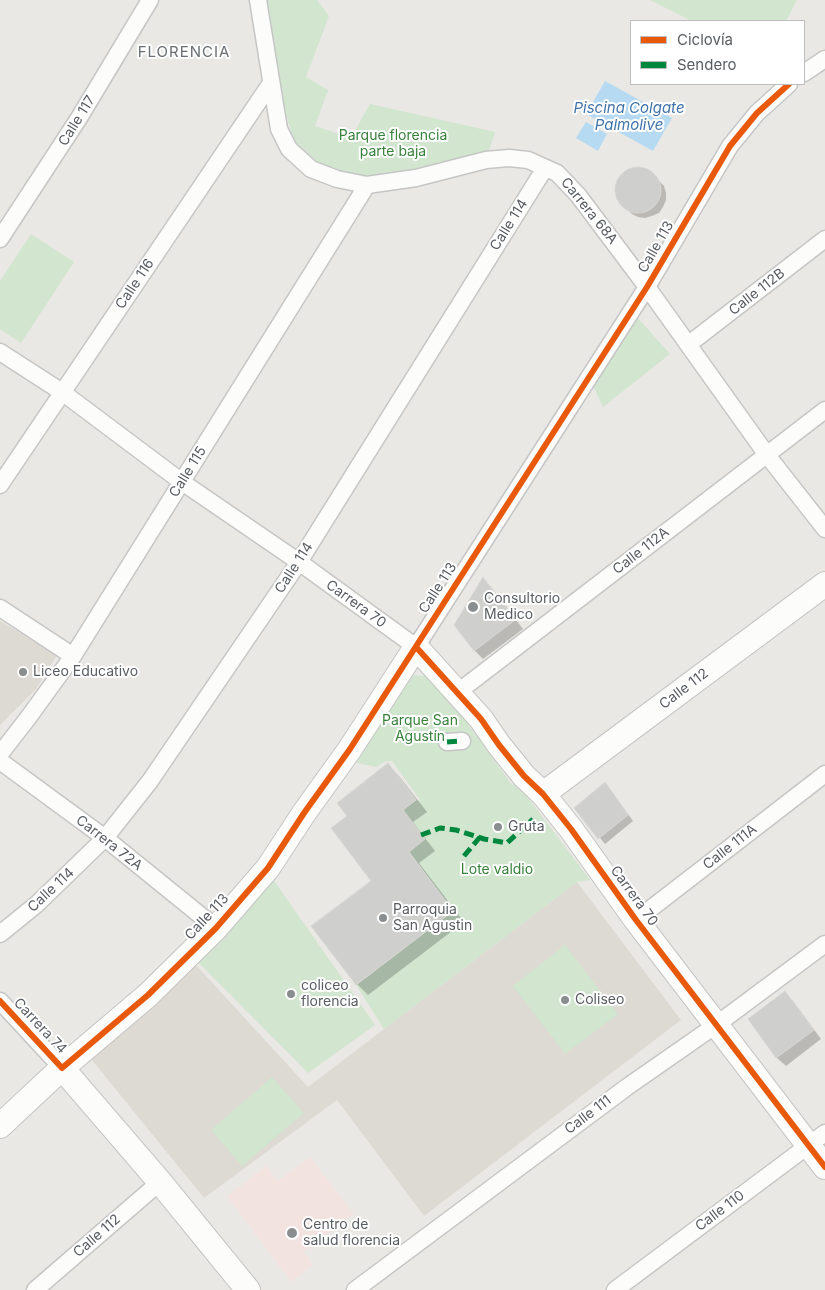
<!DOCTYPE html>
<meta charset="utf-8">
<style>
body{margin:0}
#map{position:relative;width:825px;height:1290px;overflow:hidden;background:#e9e8e4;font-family:Inter,sans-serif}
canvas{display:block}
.legend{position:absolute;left:630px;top:20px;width:175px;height:65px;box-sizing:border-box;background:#fff;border:1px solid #bdbec0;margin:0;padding:6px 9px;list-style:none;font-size:15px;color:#595d61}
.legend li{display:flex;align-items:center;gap:10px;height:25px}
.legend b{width:25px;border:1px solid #bdbec0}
</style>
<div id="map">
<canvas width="825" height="1290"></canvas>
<ul class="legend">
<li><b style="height:6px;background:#e8590c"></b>Ciclovía</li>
<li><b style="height:6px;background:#00873e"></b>Sendero</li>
</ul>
</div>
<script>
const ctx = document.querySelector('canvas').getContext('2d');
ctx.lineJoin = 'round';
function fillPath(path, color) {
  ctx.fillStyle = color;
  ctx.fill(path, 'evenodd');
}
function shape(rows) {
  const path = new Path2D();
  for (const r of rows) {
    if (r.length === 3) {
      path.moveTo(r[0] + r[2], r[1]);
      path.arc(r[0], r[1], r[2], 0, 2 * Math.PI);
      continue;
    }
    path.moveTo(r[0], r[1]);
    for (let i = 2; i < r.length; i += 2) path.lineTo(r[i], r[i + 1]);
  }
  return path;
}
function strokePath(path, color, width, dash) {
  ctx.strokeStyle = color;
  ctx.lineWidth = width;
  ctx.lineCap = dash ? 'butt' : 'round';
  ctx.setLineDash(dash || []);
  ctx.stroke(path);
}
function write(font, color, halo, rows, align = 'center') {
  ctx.font = font + ' Inter,sans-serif';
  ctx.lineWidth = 4;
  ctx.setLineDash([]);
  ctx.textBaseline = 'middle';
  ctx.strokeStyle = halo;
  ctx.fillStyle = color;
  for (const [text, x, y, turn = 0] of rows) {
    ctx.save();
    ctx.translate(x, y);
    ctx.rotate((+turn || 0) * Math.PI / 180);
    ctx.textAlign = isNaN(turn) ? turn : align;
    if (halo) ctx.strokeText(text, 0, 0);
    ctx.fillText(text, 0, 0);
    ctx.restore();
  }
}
fillPath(shape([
 [0,621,57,655,36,689,0,725],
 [577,882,681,1020,424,1216,337,1100,204,1198,87,1054,195,964,308,1087]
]), '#dddad3');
fillPath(shape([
 [310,1157,354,1214,304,1252,313,1265,291,1282,227,1196,266,1166,278,1181]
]), '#f2e3e0');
fillPath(shape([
 [264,0,317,0,329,16,306,77,328,90,315,126,351,138,370,104,495,132,486,160,416,178,364,177,323,167,294,141,278,88],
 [650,0,797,0,786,21,692,21],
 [31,234,74,262,21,343,0,329,0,281],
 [636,316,670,354,603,407,591,381],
 [410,675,428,676,452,702,512,785,516,782,590,880,577,882,384,1029,356,985,453,910,409,852,403,810,416,800,421,801,392,761,386,761,376,767,349,761],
 [270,875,375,1025,308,1073,199,963],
 [565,945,618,1014,565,1054,513,986],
 [272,1077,304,1113,242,1166,211,1130]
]), '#d1e5cf');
fillPath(shape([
 [605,81,672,118,653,151,586,114],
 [586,122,607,134,598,151,576,138]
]), '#b7daf3');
fillPath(shape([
 [640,168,647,170,653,174,664,186,666,193,666,200,663,207,659,213,652,216,645,218,638,217,632,214,621,203,618,197,617,190,618,184,621,178,626,172,633,169],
 [483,579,491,587,523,629,483,659,475,651,456,625],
 [388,765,399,776,427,812,413,822,435,851,419,863,464,922,368,995,357,984,313,926,373,881,349,816],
 [605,783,610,789,633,821,605,844,576,808],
 [785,993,793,1001,821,1039,786,1066,777,1058,749,1020]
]), '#0003');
const building = shape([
 [638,190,23],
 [483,577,515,620,474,651,454,625,483,577],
 [388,763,416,800,403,810,425,839,409,852,453,911,356,985,311,926,371,881,331,828,347,816,337,803,388,763],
 [605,782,628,815,598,839,574,808,605,782],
 [785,991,814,1030,776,1058,748,1019,785,991]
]);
fillPath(building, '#cfcfcd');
strokePath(building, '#d8d7d3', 1);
const street = shape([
 [258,0,279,129,289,149,311,169,337,179,367,185,416,178,486,160,509,158,528,160,557,173,578,195,647,287,767,455,825,529],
 [804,73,825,59],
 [0,239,79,118,150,0],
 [689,344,825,239],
 [0,352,62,392,182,482,299,562,416,647,647,287,730,146,757,113,789,84],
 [0,485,271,83],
 [0,608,73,656],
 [458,692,825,410],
 [447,742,462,741],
 [0,754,28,718,73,656,367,185],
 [0,761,105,838,216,928],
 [636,920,825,774],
 [0,934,37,904,105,838,150,781,299,562,545,168],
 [0,1001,62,1068],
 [35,1290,160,1182],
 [355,1290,627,1087,716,1025,825,944],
 [615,1290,825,1133]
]);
const secondary = shape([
 [543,794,825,584],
 [62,1068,160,1182,248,1290],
 [0,1126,62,1068,148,995,216,928,268,868,304,813,350,749,416,647,481,719,499,745,524,776,543,794,571,829,636,920,825,1167]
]);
strokePath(street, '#c6c6c6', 19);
strokePath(secondary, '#c5c5c4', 26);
strokePath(street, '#fcfcfb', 16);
strokePath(secondary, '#fcfcfb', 24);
strokePath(shape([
 [447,742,462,741],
 [421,835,440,828,456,830,484,839,507,843,533,819],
 [464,856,480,837]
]), '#00873e', 5, [10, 5]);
strokePath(shape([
 [416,647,481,719,499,745,524,776,543,794,571,829,636,920,825,1167],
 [0,1001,62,1068,148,995,216,928,268,868,304,813,350,749,647,287,730,146,757,113,789,84]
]), '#e8590c', 6);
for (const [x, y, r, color] of [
 [473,607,6,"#8b8e8f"],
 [23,672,5,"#8b8e8f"],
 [498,827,5,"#8b8e8f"],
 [383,918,5,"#8b8e8f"],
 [291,994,5,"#8b8e8f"],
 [565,1000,5,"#8b8e8f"],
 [292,1233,6,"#8b8e8f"]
]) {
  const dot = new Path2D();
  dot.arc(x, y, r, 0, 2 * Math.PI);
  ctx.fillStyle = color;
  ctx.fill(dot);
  strokePath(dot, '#fff', 2);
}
write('14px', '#595d61', '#fff', [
 ["Calle 117",77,121,-58],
 ["Carrera 68A",589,211,51],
 ["Calle 114",509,225,-58],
 ["Calle 113",656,247,-60],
 ["Calle 116",135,284,-56],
 ["Calle 112B",757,292,-38],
 ["Calle 115",188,472,-58],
 ["Calle 112A",641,551,-38],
 ["Calle 114",294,568,-57],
 ["Calle 113",438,588,-57],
 ["Carrera 70",356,604,36],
 ["Calle 112",684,689,-37],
 ["Carrera 72A",109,843,38],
 ["Calle 111A",730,847,-38],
 ["Calle 114",51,890,-43],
 ["Carrera 70",634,896,54],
 ["Calle 113",207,917,-47],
 ["Carrera 74",40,1026,47],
 ["Calle 111",588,1115,-37],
 ["Calle 110",720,1211,-37],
 ["Calle 112",97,1236,-41]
]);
write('14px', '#38813b', '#fff', [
 ["Parque florencia",393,136],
 ["parte baja",393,152],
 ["Parque San",420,721],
 ["Agustín",420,737],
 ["Lote valdio",497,870]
]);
write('14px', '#595d61', '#fff', [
 ["Consultorio",484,599],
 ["Medico",484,615],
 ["Liceo Educativo",33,672],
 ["Gruta",508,827],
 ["Parroquia",393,910],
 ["San Agustin",393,926],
 ["coliceo",301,986],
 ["florencia",301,1002],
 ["Coliseo",575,1000],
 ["Centro de",303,1225],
 ["salud florencia",303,1241]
], 'left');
ctx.letterSpacing = '1px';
write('15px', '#6a6f73', '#fff', [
 ["FLORENCIA",184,52]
]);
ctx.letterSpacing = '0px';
write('italic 15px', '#4275ab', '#fff', [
 ["Piscina Colgate",629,108],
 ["Palmolive",629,125]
]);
</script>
